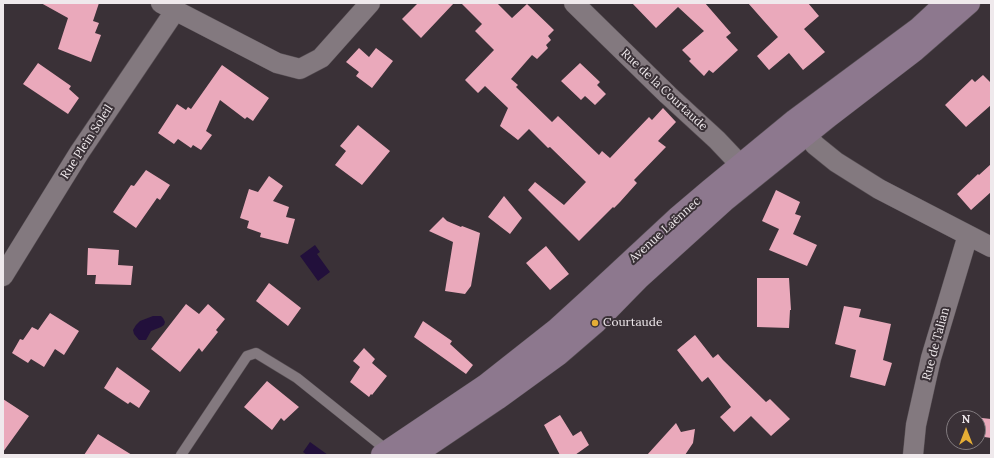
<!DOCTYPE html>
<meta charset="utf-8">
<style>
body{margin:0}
#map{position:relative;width:994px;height:458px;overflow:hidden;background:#3a3137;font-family:Lora,serif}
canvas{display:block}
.frame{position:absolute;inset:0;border:4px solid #efe9ec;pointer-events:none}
.north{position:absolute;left:946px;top:410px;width:40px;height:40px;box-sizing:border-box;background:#3a3137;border:1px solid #827b7f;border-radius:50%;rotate:0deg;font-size:11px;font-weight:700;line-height:16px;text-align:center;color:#efe9ec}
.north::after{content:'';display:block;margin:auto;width:14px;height:18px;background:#e5ad35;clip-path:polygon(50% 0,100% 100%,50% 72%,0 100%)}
</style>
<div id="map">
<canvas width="994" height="458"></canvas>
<div class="frame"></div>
<div class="north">N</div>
</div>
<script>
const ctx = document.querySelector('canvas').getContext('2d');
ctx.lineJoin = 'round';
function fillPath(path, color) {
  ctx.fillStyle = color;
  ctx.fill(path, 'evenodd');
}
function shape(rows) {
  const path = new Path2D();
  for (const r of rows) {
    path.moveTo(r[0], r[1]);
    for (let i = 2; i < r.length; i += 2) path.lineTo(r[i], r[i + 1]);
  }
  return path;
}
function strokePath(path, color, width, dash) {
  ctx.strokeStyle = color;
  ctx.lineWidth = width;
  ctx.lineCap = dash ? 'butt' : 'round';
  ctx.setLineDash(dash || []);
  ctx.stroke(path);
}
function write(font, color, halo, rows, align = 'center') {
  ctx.font = font + ' Lora,serif';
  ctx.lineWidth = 4;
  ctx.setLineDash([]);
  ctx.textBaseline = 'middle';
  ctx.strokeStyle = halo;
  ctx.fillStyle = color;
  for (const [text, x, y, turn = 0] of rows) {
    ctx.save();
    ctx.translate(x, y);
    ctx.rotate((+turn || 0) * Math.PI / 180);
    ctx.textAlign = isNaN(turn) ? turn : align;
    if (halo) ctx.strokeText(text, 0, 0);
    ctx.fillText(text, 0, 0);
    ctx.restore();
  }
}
fillPath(shape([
 [315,245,320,252,317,254,330,272,318,281,300,256],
 [153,316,161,316,163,318,165,322,164,325,161,327,151,331,146,340,139,340,134,334,133,330,136,325,140,321],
 [310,442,328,455,307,455,303,452]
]), '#22103b');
fillPath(shape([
 [41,3,99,3,93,21,99,23,95,33,101,35,91,62,58,49,68,18],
 [418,3,454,3,421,38,402,19],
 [461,3,497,3,512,18,527,4,554,30,548,36,551,40,546,45,548,48,537,59,532,55,511,79,518,85,516,87,552,122,558,116,599,155,602,151,610,158,649,117,652,120,663,108,676,122,658,141,666,147,634,180,637,183,620,202,614,208,613,207,579,241,528,190,535,182,564,205,586,182,550,147,548,148,529,129,518,140,500,126,508,108,485,86,478,93,465,80,494,50,475,31,482,24],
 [632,3,705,3,731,33,726,37,738,50,713,73,709,70,704,76,689,61,691,59,682,50,704,31,678,7,656,28],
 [748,3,808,3,819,16,804,29,825,52,803,70,789,53,769,70,757,56,778,37],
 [359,48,369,57,376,48,393,61,372,88,356,76,359,72,346,62],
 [38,63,71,86,69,89,79,98,68,114,23,84],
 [580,63,600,82,597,85,606,94,595,105,585,96,581,100,561,81],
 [222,65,269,98,253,121,247,117,245,119,220,100,206,131,212,135,201,150,193,145,191,148,178,139,174,144,158,133,177,104,186,110,188,107,191,109],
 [983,75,991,83,991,105,966,127,945,105,972,79,975,82],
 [358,125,390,151,362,185,335,165,346,151,340,146],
 [991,164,991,192,971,210,957,194,978,174,979,175],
 [146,170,170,185,160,200,157,198,136,228,113,212,131,185,134,186],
 [269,176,283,186,273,201,289,207,286,217,295,219,288,244,260,237,261,233,247,228,249,221,240,218,249,189,258,192],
 [776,190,800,202,795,214,801,216,793,234,817,245,807,266,769,250,779,229,762,221],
 [504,196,522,218,510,234,488,217],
 [443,217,447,221,461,227,462,226,480,233,471,286,465,294,445,291,453,242,429,231],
 [546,246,569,274,550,290,526,263],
 [88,248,119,250,118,265,133,266,131,285,95,284,96,275,87,275],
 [757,278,789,278,791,310,790,310,789,328,757,327],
 [269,283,301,308,288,326,256,301],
 [186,304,199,314,208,304,225,319,216,330,218,332,202,352,199,348,180,372,151,349],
 [844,306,861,309,859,317,891,324,883,360,892,363,885,386,850,377,856,350,835,344],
 [50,313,79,331,64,355,55,349,44,367,31,359,28,363,12,353,20,339,23,340,32,327,38,330],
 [423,321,452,341,450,344,473,365,466,374,414,337],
 [695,335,713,358,718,354,723,360,766,402,770,399,790,419,771,436,751,416,734,432,720,417,731,407,708,377,702,382,677,350],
 [364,348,375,359,372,363,387,376,372,395,371,394,369,397,350,382,360,367,353,361],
 [117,367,150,391,139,408,130,402,128,404,104,388],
 [267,381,299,407,284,421,281,418,272,430,244,407],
 [3,399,29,416,3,452],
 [560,415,573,436,581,431,589,445,575,455,560,455,544,425],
 [964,416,991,419,991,438,978,436,978,418,964,418],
 [676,423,681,432,695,429,693,443,685,455,647,455],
 [98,434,132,455,84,455]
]), '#eaa9bb');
const lane = shape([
 [181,455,247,356,256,353,297,378,388,451]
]);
const street = shape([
 [161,3,277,63,300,69,321,58,370,3],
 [574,3,668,95,717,140,751,176],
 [796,121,815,145,836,162,879,189,991,247],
 [3,276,79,153,175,11],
 [913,455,916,425,931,358,968,235]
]);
const secondary = shape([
 [382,455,486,385,557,329,591,298,677,218,710,190,795,120,919,28,946,3],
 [414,455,497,399,559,354,595,323,639,278,724,201,828,117,914,51,969,3]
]);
strokePath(lane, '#574f54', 11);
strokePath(street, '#574f54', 21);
strokePath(secondary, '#574f54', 23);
strokePath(lane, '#83797f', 10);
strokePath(street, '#83797f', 20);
strokePath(secondary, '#8d788e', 22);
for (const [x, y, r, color] of [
 [595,323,4,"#e5ad35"]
]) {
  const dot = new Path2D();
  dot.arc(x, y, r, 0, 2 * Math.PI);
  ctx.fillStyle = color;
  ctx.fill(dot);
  strokePath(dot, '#3a3137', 1.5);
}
write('12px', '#efe9ec', '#3a3137', [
 ["Rue de la Courtaude",664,90,43],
 ["Rue Plein Soleil",87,142,-57],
 ["Avenue Laënnec",665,230,-42],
 ["Rue de Talian",936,344,-75]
]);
write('12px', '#efe9ec', '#3a3137', [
 ["Courtaude",603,323]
], 'left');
</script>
